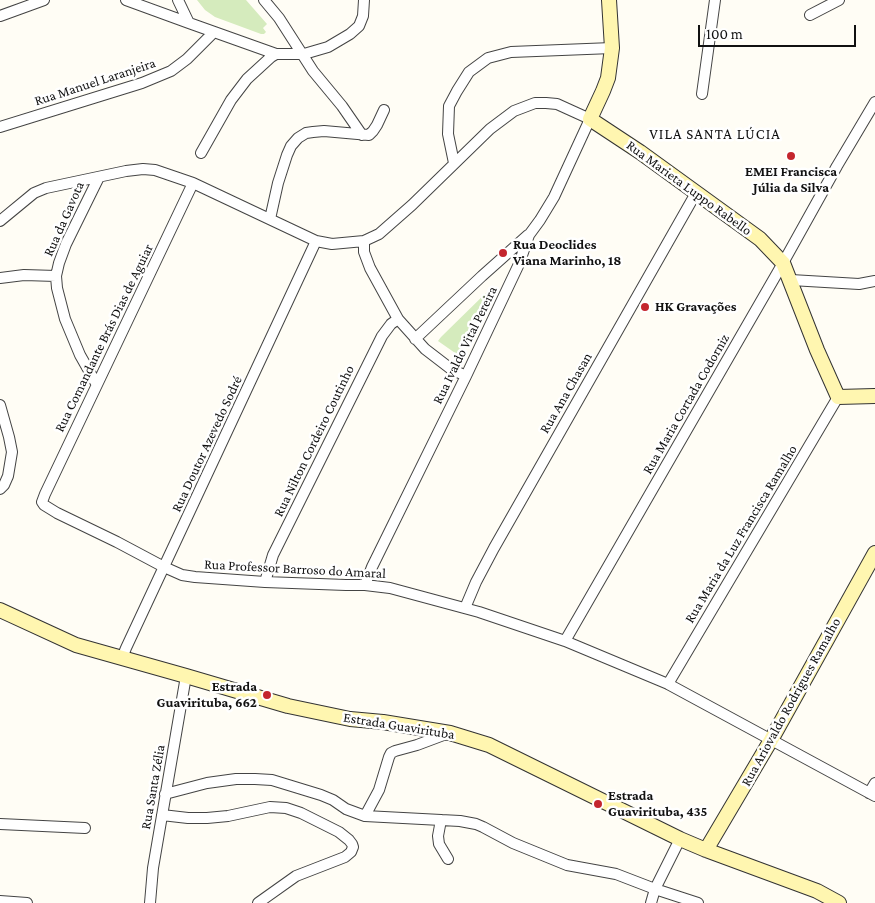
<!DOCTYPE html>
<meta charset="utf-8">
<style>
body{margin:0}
#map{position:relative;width:875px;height:903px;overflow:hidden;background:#fffdf5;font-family:"Crimson Pro",serif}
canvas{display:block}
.scale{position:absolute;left:698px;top:25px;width:158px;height:22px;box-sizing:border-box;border:2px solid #111;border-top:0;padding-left:6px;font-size:15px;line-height:18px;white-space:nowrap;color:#111;-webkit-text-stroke:4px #fff;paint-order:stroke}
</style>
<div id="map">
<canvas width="875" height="903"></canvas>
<div class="scale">100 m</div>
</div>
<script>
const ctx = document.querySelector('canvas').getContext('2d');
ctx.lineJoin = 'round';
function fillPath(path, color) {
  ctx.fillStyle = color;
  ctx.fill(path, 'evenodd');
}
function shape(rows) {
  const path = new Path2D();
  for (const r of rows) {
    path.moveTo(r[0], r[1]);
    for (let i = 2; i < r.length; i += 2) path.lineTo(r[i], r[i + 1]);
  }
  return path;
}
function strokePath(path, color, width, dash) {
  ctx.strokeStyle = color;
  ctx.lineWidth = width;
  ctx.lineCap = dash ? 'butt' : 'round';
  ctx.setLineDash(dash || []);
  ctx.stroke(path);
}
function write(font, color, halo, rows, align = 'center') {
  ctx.font = font + ' "Crimson Pro",serif';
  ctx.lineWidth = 5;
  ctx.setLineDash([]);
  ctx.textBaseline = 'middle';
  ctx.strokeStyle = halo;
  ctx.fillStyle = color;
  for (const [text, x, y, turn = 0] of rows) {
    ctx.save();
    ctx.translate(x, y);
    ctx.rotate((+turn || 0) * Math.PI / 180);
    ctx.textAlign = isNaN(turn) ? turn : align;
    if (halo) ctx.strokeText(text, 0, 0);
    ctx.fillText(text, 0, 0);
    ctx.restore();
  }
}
fillPath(shape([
 [197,0,246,0,267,24,263,28,266,32,264,34,261,34,215,17,205,10],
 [492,287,458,355,438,341,441,337]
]), '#d5ebbd');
const street = shape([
 [126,0,189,23,276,54,304,54,328,47,350,34,359,26,363,16,364,0],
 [178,0,189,23],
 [264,0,279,18,313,71,342,106,362,135],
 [810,15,839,0],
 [0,16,44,0],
 [702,94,715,0],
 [0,127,142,83,171,71,187,59,214,32],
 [201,153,231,100,247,79,271,57,276,54],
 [454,163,448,134,449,106,457,91,469,72,488,58,511,52,612,48],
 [193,183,45,494,42,502,44,505,57,513,117,542,164,567,182,575,195,577,265,582,346,585,365,585,390,588,479,612,565,641,668,684,875,796],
 [270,219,278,183,287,155,291,146,298,138,306,133,313,132,324,131,369,135,373,131,377,125,384,110],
 [0,221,34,193,46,188,126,171,143,169,155,170,193,183,316,241,332,244,364,241,379,234,412,205,490,129,514,111,535,103,546,103,557,104,590,119,554,197,540,220,529,235,519,264,466,376,372,567,365,585],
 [364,241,364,252,370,268,398,319,425,349,451,369,466,376],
 [0,278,24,275,56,276],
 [791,280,859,284,875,281],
 [415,339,482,276,528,235],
 [97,385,80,355,65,319,57,288,56,276,59,263,66,244,99,177],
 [0,405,9,437,12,452,8,476,4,485,0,489],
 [265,582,273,555,382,336,391,324,398,319],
 [465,608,476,582,494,548,696,193],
 [565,641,783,263,837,166,875,102],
 [122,658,126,648,316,241],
 [668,684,838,397],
 [869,793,875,783],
 [165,794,207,783,236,779,255,779,272,780,321,795,333,800,346,809,365,816,460,821,476,824,483,827,513,843,567,865,616,874,655,889,698,903],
 [162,815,188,818,207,818,228,816,270,807,286,808,301,813,339,832,349,840,352,844,353,847,351,852,345,857,296,876,258,903],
 [365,816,379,790,389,757,391,753,395,751,417,745,449,733],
 [441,820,438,836,439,844,448,859],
 [0,824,85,828],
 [0,901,27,903],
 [150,903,153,868,186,676],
 [651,903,655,889,680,839]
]);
const secondary = shape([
 [609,0,612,48,608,78,603,91,590,119,640,152,760,239,783,263,817,350,838,397,875,396],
 [0,610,76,645,186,676,288,706,350,719,383,722,450,733,489,745,680,839,706,850,817,891,839,903],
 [706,850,771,740,875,553]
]);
strokePath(street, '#444', 12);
strokePath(secondary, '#333', 16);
strokePath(street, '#fff', 10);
strokePath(secondary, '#fff6b0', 14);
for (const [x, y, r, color] of [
 [791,156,5,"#c4262e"],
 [503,253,5,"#c4262e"],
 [645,307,5,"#c4262e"],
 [267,695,5,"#c4262e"],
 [598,804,5,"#c4262e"]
]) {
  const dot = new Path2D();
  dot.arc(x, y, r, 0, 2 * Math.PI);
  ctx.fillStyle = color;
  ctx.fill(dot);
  strokePath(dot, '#fff', 2);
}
write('14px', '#111', '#fff', [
 ["Rua Manuel Laranjeira",95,82,-18],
 ["Rua Marieta Luppo Rabello",689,188,36],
 ["Rua da Gavota",64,219,-66],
 ["Rua Comandante Brás Dias de Aguiar",104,338,-64],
 ["Rua Ivaldo Vital Pereira",465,345,-64],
 ["Rua Ana Chasan",566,393,-60],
 ["Rua Maria Cortada Codorniz",686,404,-60],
 ["Rua Nilton Cordeiro Coutinho",314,441,-64],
 ["Rua Doutor Azevedo Sodré",207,444,-65],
 ["Rua Maria da Luz Francisca Ramalho",741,534,-59],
 ["Rua Professor Barroso do Amaral",295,569,3],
 ["Rua Ariovaldo Rodrigues Ramalho",791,702,-61],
 ["Estrada Guavirituba",399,726,9],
 ["Rua Santa Zélia",153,787,-80]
]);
write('bold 14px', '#111', '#fff', [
 ["EMEI Francisca",791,172,"center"],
 ["Júlia da Silva",791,188,"center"],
 ["Rua Deoclides",513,245],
 ["Viana Marinho, 18",513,261],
 ["HK Gravações",655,307],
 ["Estrada",257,687,"right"],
 ["Guavirituba, 662",257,703,"right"],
 ["Estrada",608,796],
 ["Guavirituba, 435",608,812]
], 'left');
ctx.letterSpacing = '1px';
write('15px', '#111', '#fff', [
 ["VILA SANTA LÚCIA",715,134]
]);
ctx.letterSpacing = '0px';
</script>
